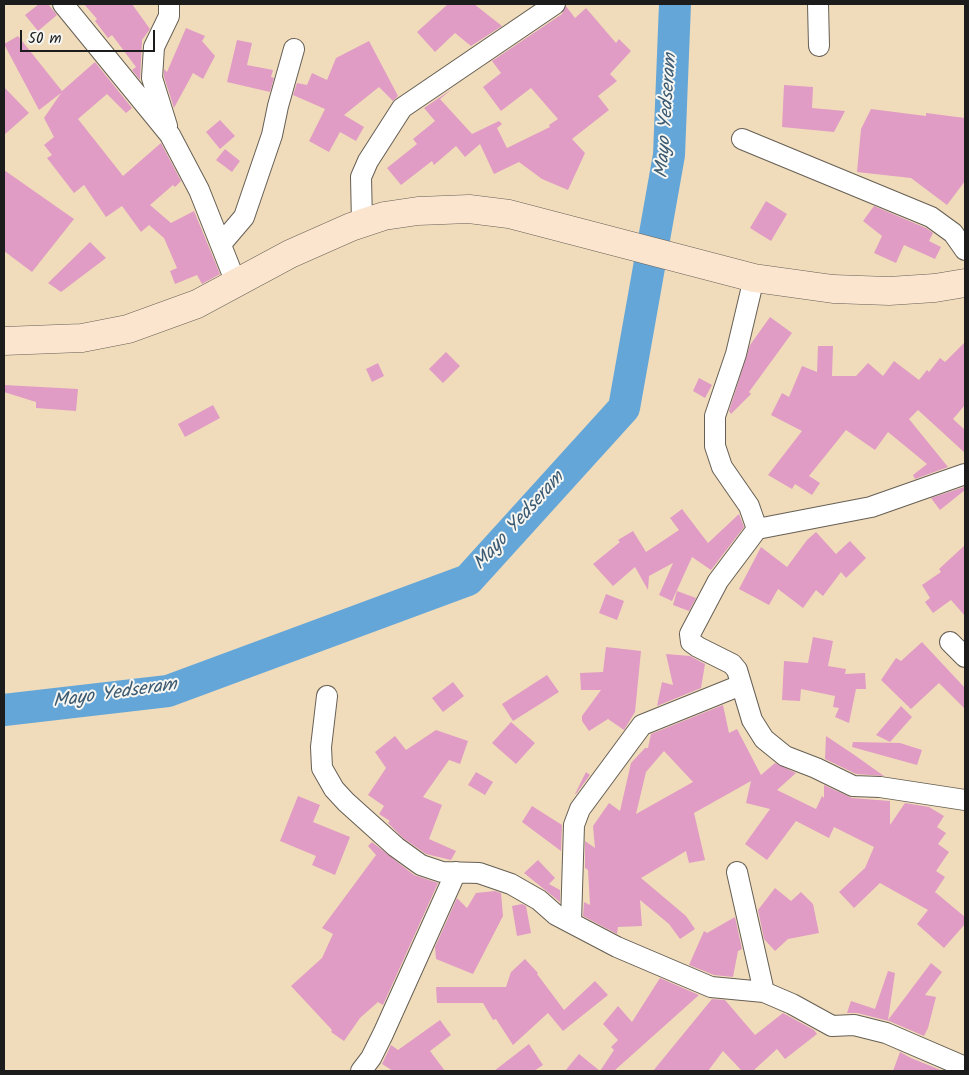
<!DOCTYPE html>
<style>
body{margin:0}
#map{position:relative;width:969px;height:1075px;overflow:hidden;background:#f0dcbb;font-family:Kalam,sans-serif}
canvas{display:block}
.frame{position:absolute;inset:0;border:5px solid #1c1c1c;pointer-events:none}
.scale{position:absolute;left:20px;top:30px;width:135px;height:22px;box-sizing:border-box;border:2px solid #1c1c1c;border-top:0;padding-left:6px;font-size:15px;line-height:18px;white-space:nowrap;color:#1c1c1c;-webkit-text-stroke:4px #f6f6f2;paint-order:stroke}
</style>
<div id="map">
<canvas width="969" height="1075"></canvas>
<div class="frame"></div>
<div class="scale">50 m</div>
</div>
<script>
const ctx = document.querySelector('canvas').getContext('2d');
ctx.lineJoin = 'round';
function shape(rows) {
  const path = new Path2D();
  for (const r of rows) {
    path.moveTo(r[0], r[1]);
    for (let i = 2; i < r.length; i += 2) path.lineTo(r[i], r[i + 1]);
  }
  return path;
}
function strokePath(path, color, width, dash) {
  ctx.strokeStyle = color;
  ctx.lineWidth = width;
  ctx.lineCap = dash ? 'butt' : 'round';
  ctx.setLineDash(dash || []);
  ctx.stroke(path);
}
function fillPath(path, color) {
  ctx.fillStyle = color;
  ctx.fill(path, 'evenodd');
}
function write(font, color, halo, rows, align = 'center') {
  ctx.font = font + ' Kalam,sans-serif';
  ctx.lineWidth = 4;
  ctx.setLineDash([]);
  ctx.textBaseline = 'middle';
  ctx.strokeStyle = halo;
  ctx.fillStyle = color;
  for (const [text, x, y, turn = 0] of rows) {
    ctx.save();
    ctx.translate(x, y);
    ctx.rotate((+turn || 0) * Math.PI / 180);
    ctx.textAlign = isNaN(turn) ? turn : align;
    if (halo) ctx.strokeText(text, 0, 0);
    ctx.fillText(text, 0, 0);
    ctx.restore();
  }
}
strokePath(shape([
 [4,710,168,691,468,580,624,408,669,155,675,4]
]), '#64a6d8', 32);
fillPath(shape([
 [39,4,48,4,57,15,38,31,25,15],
 [84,4,132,4,150,29,142,40,140,80,132,70,136,67,112,35,108,38,95,21,97,19],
 [448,4,474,4,502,26,471,46,455,33,435,52,417,32],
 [566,6,575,18,586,8,616,43,619,39,631,51,610,74,617,81,598,96,609,110,572,139,585,153,568,190,542,179,519,162,494,174,480,144,465,157,456,146,434,165,432,161,401,185,387,168,417,144,413,139,435,121,424,108,452,89,440,99,472,134,499,121,502,124,497,128,507,148,550,127,549,125,558,119,531,88,501,111,483,87,501,73,492,61,562,14],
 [186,28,205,36,202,41,215,56,203,79,193,73,174,108,164,77,164,69,167,72],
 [18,36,62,91,95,62,132,108,126,113,107,94,78,119,123,176,161,143,181,181,175,187,173,185,150,205,171,223,194,211,220,274,202,284,197,275,175,284,170,271,177,268,164,238,149,225,141,232,122,206,106,217,84,185,74,193,47,158,52,155,44,145,54,137,44,118,61,93,39,110,4,44],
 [237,40,252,43,247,65,273,70,271,77,274,78,270,92,227,82],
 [369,41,398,96,393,101,379,87,344,115,364,127,356,141,340,132,329,152,309,141,325,109,293,95,297,83,307,85,312,73,327,80,336,58],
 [784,85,813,87,812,108,845,111,834,132,782,127],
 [4,87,29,113,4,135],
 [871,109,926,116,926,113,965,118,965,181,947,205,911,178,857,172,861,129],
 [220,120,235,136,220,149,206,132],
 [225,149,240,161,232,172,216,160],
 [4,170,74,219,32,272,4,251],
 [766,201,787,214,771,241,750,228],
 [874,206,926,228,933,233,929,241,941,247,935,259,904,245,896,263,874,253,882,236,863,221],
 [90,242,106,258,61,292,48,283],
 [770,317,792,333,749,392,751,394,731,414,729,411,750,345],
 [965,342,965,405,953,419,965,430,965,453,918,410,909,419,948,467,915,479,913,475,927,464,888,432,875,450,846,430,809,476,820,483,812,495,795,484,792,489,768,475,802,431,771,415,782,393,789,397,802,366,817,372,818,346,833,346,832,376,856,376,868,363,883,376,894,361,919,380,927,370,929,372,940,358,945,362],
 [446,352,460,366,443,383,429,369],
 [378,363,384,376,372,382,366,369],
 [699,378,712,385,705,398,693,391],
 [4,385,78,389,76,411,36,408,36,402,4,392],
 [213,405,220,418,185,437,178,424],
 [964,487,965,490,940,510,931,498],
 [682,509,708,543,739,514,744,527,711,570,692,557,672,601,659,595,673,563,649,576,648,590,635,567,613,586,593,564,620,542,618,540,633,531,646,552,679,530,670,518],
 [816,532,836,554,850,541,866,558,846,578,841,572,823,596,816,590,803,608,778,589,769,605,739,589,761,547,787,567,807,540],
 [965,545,965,616,951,600,933,613,925,602,930,598,922,585,941,572,939,569],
 [677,591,696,598,689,611,673,605],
 [606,594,624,601,617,620,599,613],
 [813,637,833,641,828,666,846,669,845,674,865,673,866,689,856,689,849,723,835,717,839,708,833,707,835,696,801,689,800,701,782,700,784,661,808,663],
 [922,642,965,688,965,709,939,683,911,709,881,680,896,658,901,661],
 [606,647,641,651,635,712,624,730,608,719,589,731,582,721,582,716,601,690,581,690,580,673,603,672],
 [666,654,690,656,705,664,701,688,657,706,662,682,673,685],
 [547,675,559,692,513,721,502,704],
 [453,682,464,696,443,712,432,698],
 [723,705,729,733,737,729,761,775,775,763,796,773,777,790,816,809,822,796,824,798,824,785,852,798,890,801,890,825,905,803,929,807,944,816,937,827,946,833,938,844,949,852,936,871,945,877,935,892,965,917,965,924,944,948,917,924,928,910,880,883,854,908,839,892,865,868,874,847,834,827,829,838,796,821,767,860,745,844,770,809,746,803,751,781,694,813,705,860,689,863,686,851,641,878,686,916,695,929,680,939,669,924,640,900,642,926,618,927,617,934,583,916,584,902,590,905,588,870,585,868,585,841,595,848,593,826,609,803,620,811,631,763,645,748,648,748,651,734],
 [664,751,693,782,636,814,646,772],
 [901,706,912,717,890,742,876,735],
 [511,722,535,743,516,764,492,743],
 [436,730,468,741,460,764,449,760,423,797,442,805,429,839,456,851,451,860,426,854,403,838,388,823,390,821,379,814,384,806,368,795,386,768,375,752,395,736,406,750],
 [826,736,853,754,884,776,856,774,825,759],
 [853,742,900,743,922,750,917,765,852,747],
 [476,772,493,782,485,795,468,785],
 [586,772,590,775,576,794,575,794],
 [298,796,320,805,313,822,350,837,335,875,312,865,316,856,280,841],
 [532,806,562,825,561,851,522,822],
 [372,842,414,875,438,883,383,1005,378,1002,360,1018,344,1041,331,1032,332,1030,291,986,322,958,333,934,322,928,376,855,368,846],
 [538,860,555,878,549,884,560,890,560,902,524,873],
 [775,888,791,901,801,892,813,904,819,933,788,939,775,951,764,939,758,910],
 [495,891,501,893,503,916,473,974,436,959,435,947,457,898,467,908,476,893],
 [522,904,526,906,531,933,517,936,512,906],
 [735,917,742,949,738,951,733,977,714,975,689,965,704,931,707,933],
 [525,959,538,973,537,974,564,1010,595,981,608,995,563,1031,548,1013,513,1045,496,1019,493,1020,483,1003,437,1003,436,987,506,987,511,972],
 [931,963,942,972,925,995,936,997,928,1028,924,1036,889,1021,857,1013,847,1013,851,1001,875,1009,888,971,895,973,888,1020],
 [660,978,699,995,614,1071,565,1071,579,1054,600,1071,614,1050,611,1047,618,1040,603,1024,618,1006,632,1022],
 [712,999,725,1000,755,1035,783,1013,814,1030,817,1034,785,1059,777,1049,753,1071,742,1071,723,1051,708,1071,653,1071],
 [440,1020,451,1035,430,1051,445,1071,393,1071,382,1064,391,1045,398,1050],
 [529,1044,543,1065,534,1071,494,1071],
 [900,1052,911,1058,943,1071,893,1071]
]), '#e09cc4');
const street = shape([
 [63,4,170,135,199,190,236,283],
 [818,4,819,46],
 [167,126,152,78,154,47,169,16,169,4],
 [742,139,931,217,953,233,965,250],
 [362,223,361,177,368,161,402,108,555,4],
 [221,244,244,217,272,135,278,106,294,49],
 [754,278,736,354,715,416,715,446,722,467,749,506,757,529],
 [965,474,871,507,757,529,718,581,690,634,691,642,698,647,732,664,737,670,752,720,764,739,785,756,816,768,853,786,880,787,965,800],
 [950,642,965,657],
 [327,696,321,747,322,768,334,789,346,802,396,847,421,865,442,872,479,873,511,884,539,900,556,915,617,947,711,987,764,992,792,1004,832,1026,854,1025,886,1033,965,1067],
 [737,872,764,992],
 [571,922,574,825,580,809,642,725,741,685],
 [361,1071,371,1058,383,1034,456,872]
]);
const secondary = shape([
 [4,341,82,338,128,329,197,304,290,254,351,227,384,216,418,211,469,209,509,214,754,278,833,289,889,291,935,288,965,283]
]);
strokePath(street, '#665f54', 22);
strokePath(secondary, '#665f54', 29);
strokePath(street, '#fff', 20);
strokePath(secondary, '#fbe5cf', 28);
write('italic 19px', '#3c5a71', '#f6f6f2', [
 ["Mayo Yedseram",668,116,-86],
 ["Mayo Yedseram",520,522,-48],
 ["Mayo Yedseram",115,695,-8]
]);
</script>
